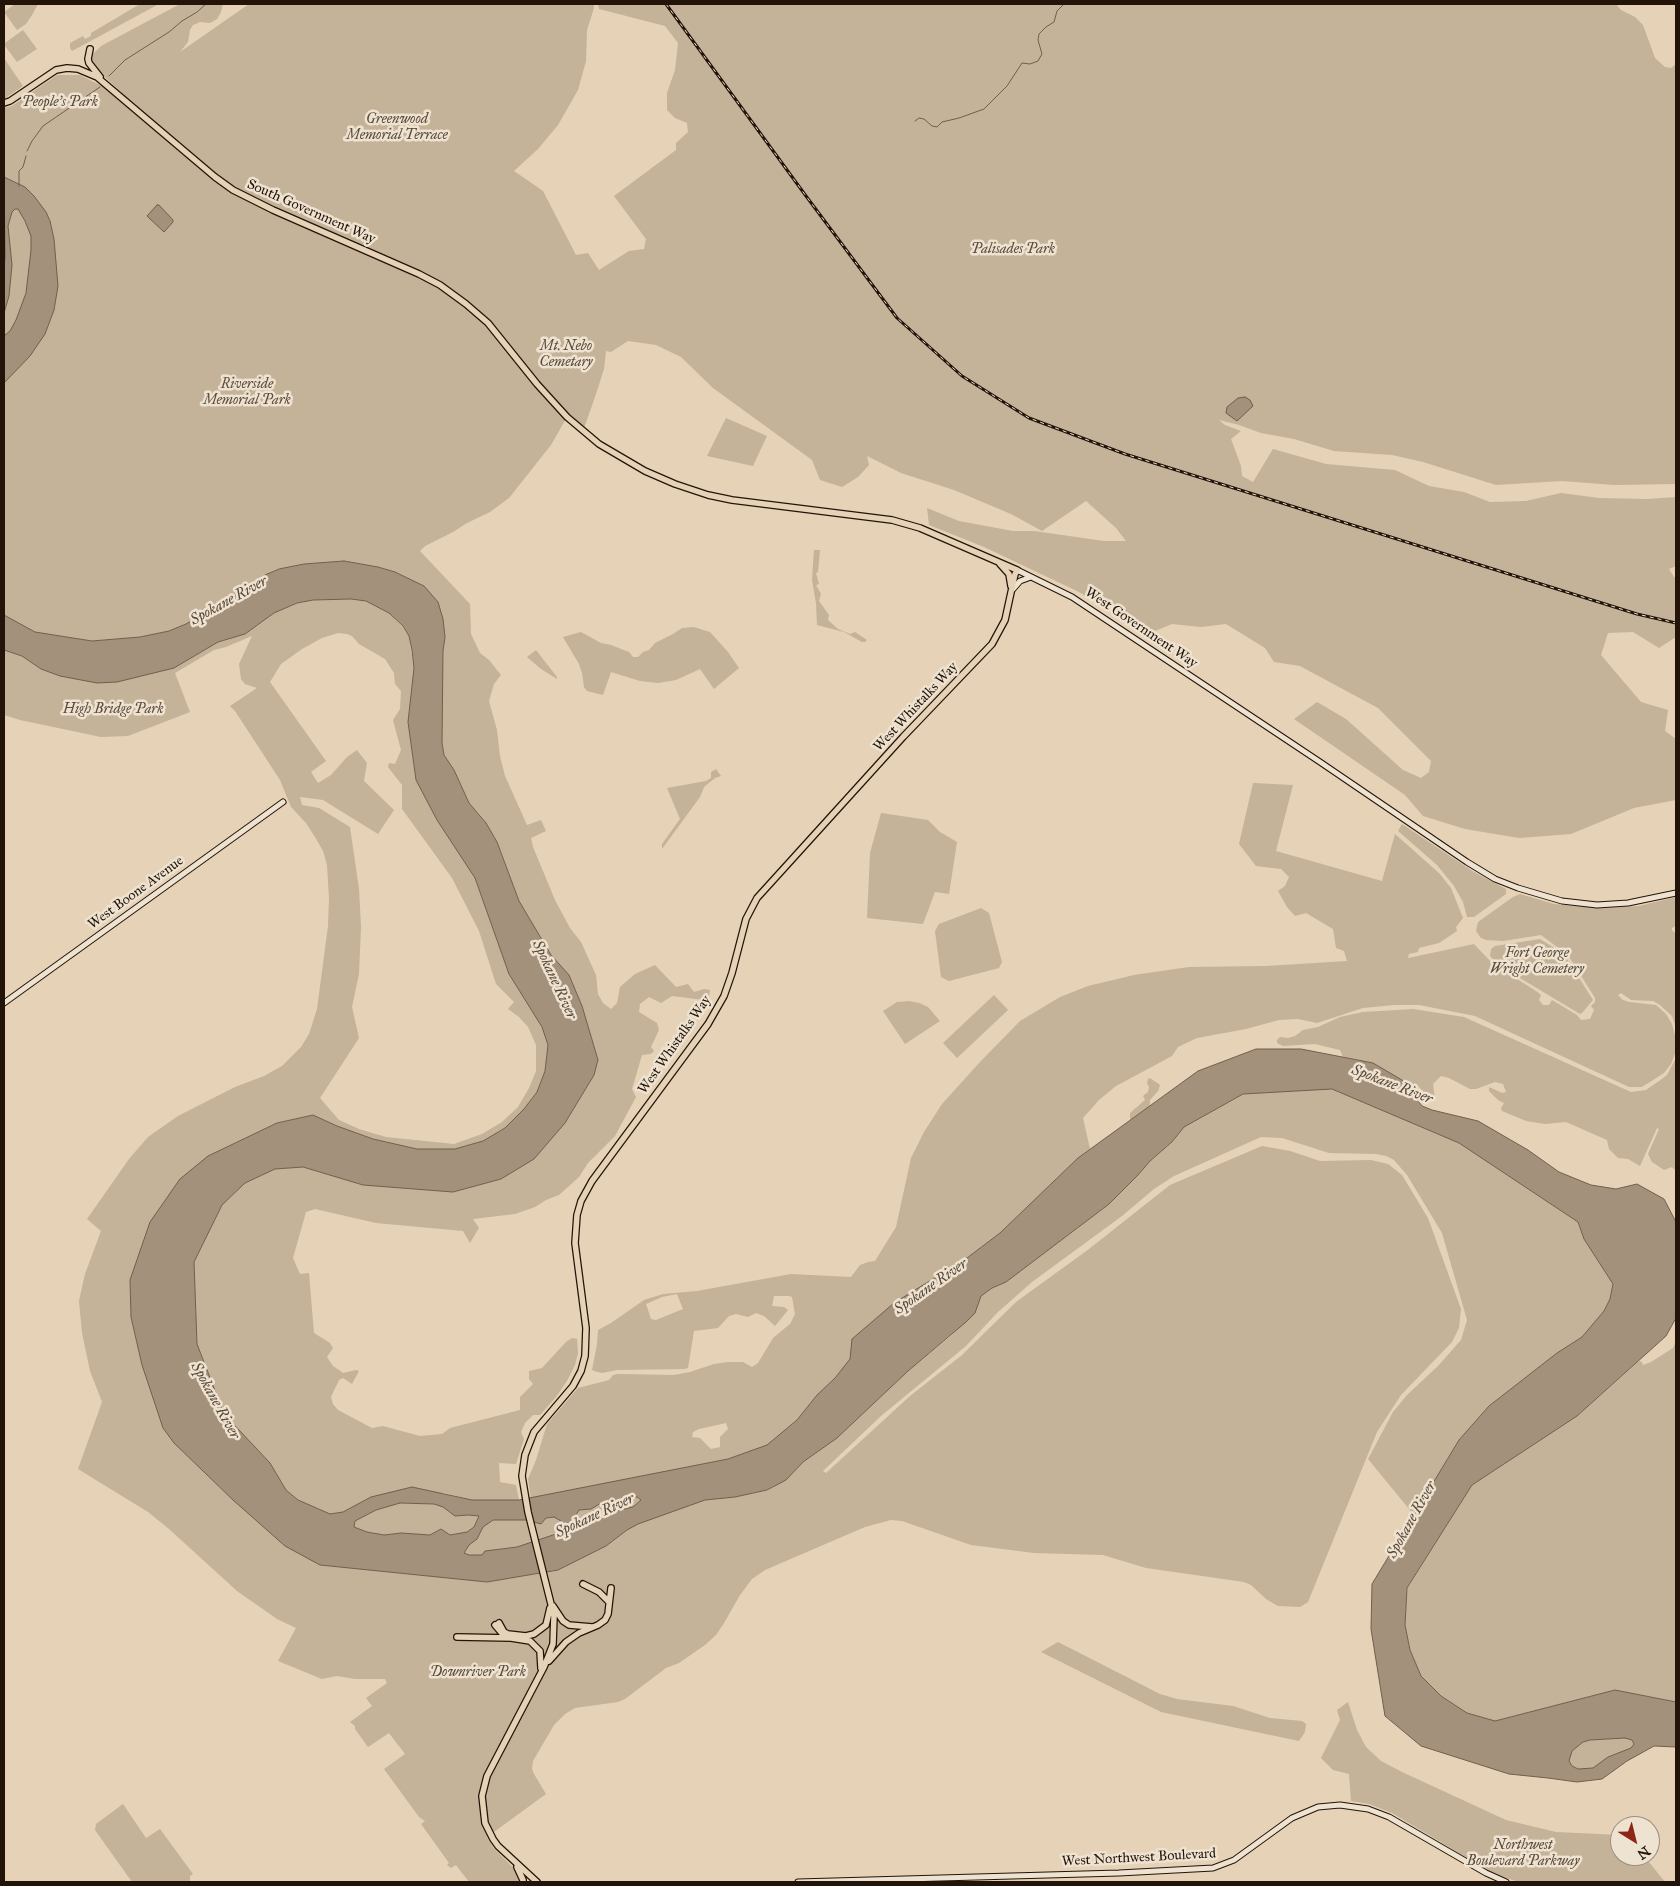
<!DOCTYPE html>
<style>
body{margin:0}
#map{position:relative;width:1680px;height:1886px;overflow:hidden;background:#e5d2b7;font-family:"IM FELL Great Primer",serif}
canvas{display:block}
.frame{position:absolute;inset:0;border:5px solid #231409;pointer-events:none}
.north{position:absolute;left:1610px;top:1816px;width:50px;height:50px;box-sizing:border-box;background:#eee2d0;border:1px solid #9d9080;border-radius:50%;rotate:144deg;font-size:14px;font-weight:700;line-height:20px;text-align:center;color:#231409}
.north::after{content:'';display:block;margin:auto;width:18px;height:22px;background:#8f2418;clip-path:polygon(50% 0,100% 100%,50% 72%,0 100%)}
</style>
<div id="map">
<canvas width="1680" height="1886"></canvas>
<div class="frame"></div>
<div class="north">N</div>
</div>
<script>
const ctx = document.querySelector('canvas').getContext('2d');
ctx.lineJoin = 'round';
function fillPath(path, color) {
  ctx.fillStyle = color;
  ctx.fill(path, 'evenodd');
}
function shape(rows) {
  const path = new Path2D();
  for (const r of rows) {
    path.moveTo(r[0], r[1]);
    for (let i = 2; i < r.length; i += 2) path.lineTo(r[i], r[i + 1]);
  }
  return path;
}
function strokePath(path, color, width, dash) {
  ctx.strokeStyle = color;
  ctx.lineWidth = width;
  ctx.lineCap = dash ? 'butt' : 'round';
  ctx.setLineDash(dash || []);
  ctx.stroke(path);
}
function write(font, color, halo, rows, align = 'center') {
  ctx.font = font + ' "IM FELL Great Primer",serif';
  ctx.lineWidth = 5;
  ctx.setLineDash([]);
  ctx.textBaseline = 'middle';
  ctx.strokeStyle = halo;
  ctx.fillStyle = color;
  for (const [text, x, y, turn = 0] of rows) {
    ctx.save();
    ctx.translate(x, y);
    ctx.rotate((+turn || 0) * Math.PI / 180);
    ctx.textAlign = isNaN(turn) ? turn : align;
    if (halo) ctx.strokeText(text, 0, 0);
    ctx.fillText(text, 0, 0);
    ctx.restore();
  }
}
fillPath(shape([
 [15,4,38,4,32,15,26,24,17,30,4,12],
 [140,4,159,4,72,51,70,48,70,43,83,36,85,39,91,36,91,33],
 [180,4,223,4,221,12,217,19,210,23,200,22,193,25,190,30,188,42,180,52,249,4,594,4,594,8,587,30,586,61,578,90,558,125,538,149,514,171,543,191,576,255,588,253,599,270,629,251,644,249,646,239,614,196,676,150,676,143,688,132,687,123,675,118,667,110,667,93,675,70,678,43,665,26,599,9,598,4,1616,4,1621,10,1635,17,1643,25,1655,58,1665,67,1671,68,1676,64,1676,484,1614,485,1562,481,1496,485,1423,462,1392,455,1334,451,1294,439,1261,433,1239,425,1219,420,1225,425,1241,431,1231,439,1241,466,1242,476,1253,482,1273,449,1326,464,1395,470,1429,486,1464,492,1490,502,1526,501,1561,493,1599,498,1647,499,1676,497,1676,566,1669,569,1674,577,1676,577,1676,637,1659,648,1633,632,1608,633,1601,655,1641,702,1668,710,1665,731,1676,739,1676,800,1634,808,1571,834,1519,838,1465,829,1423,816,1405,795,1294,719,1317,702,1346,719,1403,770,1421,778,1429,772,1431,761,1378,708,1300,666,1274,662,1265,648,1226,624,1201,627,1172,624,1148,634,1079,592,984,547,929,525,927,508,959,521,1013,531,1034,531,1104,541,1126,541,1116,528,1086,501,1042,531,1011,514,954,490,901,473,867,456,869,465,858,477,842,487,820,480,812,460,713,388,681,357,656,345,628,341,611,352,606,351,604,369,596,394,583,431,567,417,551,445,509,498,490,512,467,523,453,532,425,546,420,551,470,604,471,634,480,653,489,660,501,675,494,684,489,701,497,730,500,756,505,776,527,825,541,820,546,831,531,838,533,847,555,900,570,928,581,942,596,975,598,994,603,1003,611,1009,617,1003,620,987,635,974,655,965,676,987,688,984,694,992,704,989,710,990,709,997,704,1000,672,996,661,1003,649,997,640,1004,639,1012,657,1023,659,1030,651,1047,654,1051,651,1054,642,1055,632,1089,636,1097,615,1136,588,1163,579,1177,559,1195,546,1200,535,1207,515,1214,473,1219,479,1228,470,1243,463,1231,376,1223,315,1209,306,1212,293,1258,300,1274,309,1273,314,1333,330,1343,333,1348,327,1357,333,1366,343,1373,356,1370,359,1371,352,1384,343,1378,339,1380,331,1397,333,1404,338,1410,372,1428,383,1426,420,1436,442,1434,450,1428,520,1410,520,1397,533,1384,529,1379,529,1371,542,1368,566,1342,572,1338,577,1339,578,1353,575,1365,567,1381,556,1397,540,1415,533,1415,525,1423,521,1432,524,1439,516,1464,499,1463,500,1482,516,1485,519,1500,472,1500,444,1493,371,1497,343,1512,329,1514,298,1500,286,1490,270,1463,224,1414,197,1344,194,1262,222,1205,245,1183,275,1169,303,1167,363,1185,453,1192,501,1179,565,1123,594,1075,598,1060,582,1006,569,975,551,955,519,901,501,852,486,823,469,803,454,770,444,755,442,743,442,678,443,651,445,637,424,586,395,572,378,567,344,561,304,564,278,569,265,575,251,586,186,624,169,631,140,637,92,641,35,632,4,615,4,383,7,380,50,221,34,196,25,187,4,177,4,108,12,106,57,75,80,75,120,95,122,93,94,67,91,59,93,54,101,46],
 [23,30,37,49,17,62,5,46,5,43],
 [4,58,23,86,4,99],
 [4,186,53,263,4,360],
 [726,418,767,436,753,466,707,456],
 [814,550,820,550,818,572,816,573,819,584,816,585,821,594,819,601,829,615,828,620,838,629,850,634,855,632,867,640,865,642,862,642,844,632,817,625,816,603,812,580],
 [351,599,366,601,389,613,403,627,409,636,414,668,408,722,416,780,437,820,475,878,509,974,542,1027,548,1045,545,1071,537,1092,524,1109,505,1128,483,1141,455,1149,417,1149,373,1139,337,1126,313,1115,277,1123,208,1156,130,1280,131,1317,142,1365,163,1428,174,1443,233,1500,320,1565,487,1582,558,1570,606,1546,627,1530,638,1524,677,1509,705,1500,735,1497,768,1490,786,1480,803,1462,837,1438,908,1371,952,1335,978,1302,981,1296,992,1288,1006,1282,1109,1204,1138,1175,1150,1161,1172,1143,1184,1127,1243,1094,1332,1089,1459,1143,1578,1222,1584,1239,1613,1284,1610,1299,1604,1311,1582,1337,1557,1353,1489,1406,1459,1440,1414,1515,1368,1459,1393,1412,1407,1395,1438,1366,1461,1340,1467,1320,1442,1233,1407,1175,1394,1160,1386,1156,1376,1154,1329,1153,1282,1138,1261,1137,1174,1176,1154,1189,1122,1216,1032,1282,998,1312,966,1346,881,1416,823,1471,826,1473,910,1396,962,1355,1016,1302,1089,1249,1170,1185,1262,1146,1290,1151,1320,1161,1371,1160,1388,1164,1402,1175,1428,1218,1461,1309,1459,1328,1452,1342,1401,1395,1377,1432,1308,1602,1300,1607,1278,1606,1266,1599,1251,1585,1244,1582,1146,1568,1103,1555,1034,1553,971,1545,902,1521,891,1520,865,1527,765,1570,752,1579,740,1595,724,1623,716,1635,705,1645,679,1663,666,1668,625,1699,618,1702,575,1708,565,1714,554,1725,533,1761,532,1769,534,1774,546,1794,487,1837,493,1847,521,1876,521,1882,469,1882,456,1865,451,1868,447,1865,449,1863,421,1824,425,1821,419,1817,384,1769,405,1754,389,1733,368,1747,355,1729,355,1726,350,1722,372,1706,366,1698,387,1683,385,1679,355,1679,337,1676,322,1679,278,1661,296,1628,277,1619,237,1591,169,1529,148,1512,78,1469,102,1402,90,1371,82,1333,79,1301,85,1274,101,1231,87,1219,129,1159,148,1137,178,1116,235,1087,264,1076,282,1066,301,1047,309,1034,317,1009,328,926,329,898,327,865,323,851,315,837,306,823,291,807,280,780,235,711,230,706,257,688,245,684,241,679,239,664,252,636,226,647,214,650,175,673,190,712,128,736,101,737,20,720,4,715,4,650,22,656,41,669,174,668,218,642,245,634,274,613,297,603,313,600],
 [338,633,347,634,352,636,359,644,385,659,394,673,395,684,401,691,400,709,393,720,401,750,395,764,389,763,388,767,402,785,402,809,452,878,479,931,496,984,514,1002,508,1009,519,1017,528,1027,536,1045,536,1071,529,1088,518,1107,502,1122,482,1134,454,1144,386,1137,359,1129,339,1120,320,1098,359,1038,352,1007,359,974,361,927,359,889,350,827,319,808,302,805,300,797,323,800,378,834,394,810,364,781,367,763,357,750,347,757,331,775,318,783,311,772,326,761,270,682,281,664,302,649,322,638],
 [694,627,710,632,728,652,739,668,714,689,700,669,676,680,658,683,640,681,611,672,603,695,587,691,584,687,582,673,579,664,563,637,581,632,601,643,611,645,629,652,633,657,638,657,643,652,649,650,655,643,673,634,682,628],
 [536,650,557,677,557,679,541,669,527,657],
 [716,769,721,776,715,778,704,787,700,797,662,849,662,844,680,819,667,788,706,781,711,778,711,772],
 [1253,783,1293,785,1276,851,1382,881,1395,834,1439,873,1451,888,1463,918,1456,927,1457,931,1439,943,1419,948,1418,952,1409,954,1408,958,1474,944,1493,964,1536,991,1541,995,1539,1000,1543,1005,1549,1005,1552,1000,1577,1015,1581,1020,1590,1019,1594,1010,1591,1006,1595,1002,1595,998,1568,955,1541,935,1503,941,1486,940,1481,938,1476,931,1478,922,1513,897,1520,894,1554,904,1600,908,1639,906,1676,897,1676,926,1672,928,1672,930,1676,934,1676,1027,1672,1016,1660,1005,1653,1001,1631,1000,1621,993,1618,995,1623,1000,1629,1002,1656,1005,1666,1014,1672,1024,1676,1039,1676,1051,1671,1064,1664,1073,1642,1087,1629,1087,1475,1016,1419,1005,1394,1005,1363,1008,1317,1023,1298,1019,1279,1020,1246,1029,1197,1038,1178,1047,1172,1056,1116,1086,1099,1100,1083,1118,1090,1149,1078,1158,1000,1233,967,1258,940,1275,850,1359,835,1378,817,1395,797,1420,768,1445,728,1459,531,1499,528,1479,536,1460,547,1424,578,1388,609,1380,613,1375,618,1374,674,1375,690,1372,714,1364,728,1362,743,1362,752,1367,758,1363,773,1338,790,1324,795,1314,792,1297,789,1296,774,1296,772,1306,784,1307,788,1310,775,1326,764,1316,756,1313,748,1317,736,1314,729,1316,718,1328,694,1331,688,1368,684,1369,617,1370,602,1373,594,1371,592,1370,597,1344,598,1330,611,1323,644,1300,663,1294,697,1291,791,1274,851,1277,860,1265,868,1262,875,1261,896,1227,911,1158,924,1132,942,1104,979,1063,1020,1021,1060,997,1088,986,1134,975,1189,967,1266,966,1347,961,1344,951,1336,948,1333,929,1306,913,1295,916,1287,907,1278,891,1285,886,1289,877,1281,869,1256,866,1239,844],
 [677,1294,683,1309,656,1320,651,1319,646,1304,662,1297],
 [726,1423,728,1429,720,1437,720,1447,711,1449,700,1438,692,1437,693,1432,699,1429],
 [881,813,928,820,940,832,957,842,949,894,935,892,923,924,867,918,870,853],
 [1402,824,1474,872,1506,889,1506,894,1474,917,1467,917,1463,902,1454,886,1437,865,1398,831],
 [981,908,989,913,1002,962,999,968,949,981,941,977,935,931,939,924],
 [1540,939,1564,954,1593,1000,1582,1013,1580,1014,1500,966,1490,956,1491,949,1495,946],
 [994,995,1008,1010,957,1058,943,1043],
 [909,1001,919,1003,928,1007,940,1021,905,1044,883,1011,897,1002],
 [1413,1009,1464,1017,1631,1092,1646,1090,1659,1081,1667,1075,1676,1058,1676,1171,1672,1167,1664,1170,1652,1162,1648,1154,1659,1129,1657,1128,1640,1166,1628,1159,1618,1158,1609,1149,1607,1140,1566,1122,1545,1124,1526,1121,1502,1111,1501,1108,1504,1103,1498,1100,1489,1091,1489,1087,1502,1093,1506,1092,1503,1084,1495,1082,1476,1089,1470,1089,1449,1078,1441,1076,1433,1084,1435,1099,1432,1100,1415,1083,1410,1091,1402,1080,1388,1072,1373,1063,1343,1057,1340,1050,1315,1044,1283,1046,1277,1043,1277,1040,1280,1037,1288,1038,1295,1036,1303,1030,1318,1027,1340,1017,1363,1012],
 [1150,1078,1160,1085,1158,1091,1150,1100,1150,1106,1130,1120,1130,1113,1145,1100,1143,1096,1148,1092,1149,1087,1147,1083,1148,1079],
 [1676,1341,1676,1702,1615,1690,1495,1721,1467,1713,1441,1696,1421,1676,1410,1650,1405,1625,1407,1589,1472,1485,1577,1416,1639,1361,1642,1362,1643,1365,1651,1362,1673,1348],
 [637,1497,641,1500,633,1507,616,1511,606,1516,590,1520,586,1524,579,1524,574,1518,579,1510,591,1509,601,1503],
 [400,1503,434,1504,443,1507,455,1516,468,1515,479,1516,474,1527,467,1532,450,1535,441,1529,430,1535,401,1533,384,1535,367,1532,354,1527,355,1521,376,1510],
 [554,1517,561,1521,563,1528,559,1533,517,1547,498,1549,482,1555,469,1555,464,1553,469,1545,477,1538,483,1527,492,1520,527,1520,541,1524,545,1518],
 [1058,1642,1160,1694,1177,1699,1233,1706,1270,1718,1302,1721,1306,1724,1305,1732,1299,1741,1161,1712,1041,1652],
 [1348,1702,1357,1730,1366,1747,1381,1761,1402,1772,1506,1820,1556,1832,1620,1835,1620,1856,1644,1856,1665,1882,1519,1882,1494,1874,1392,1813,1369,1804,1351,1801,1349,1774,1333,1770,1321,1758,1340,1720,1337,1710],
 [1625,1738,1632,1740,1634,1744,1631,1748,1608,1757,1593,1769,1578,1769,1572,1766,1569,1761,1572,1751,1583,1742,1590,1740],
 [123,1804,146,1838,160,1829,193,1874,190,1876,190,1881,132,1882,95,1830,96,1824]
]), '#c4b299');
const water = shape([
 [4,177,25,187,34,196,46,212,50,221,54,239,58,286,54,310,45,334,30,356,4,383,4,336,10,331,16,320,26,293,31,250,31,236,25,221,18,209,15,209,12,212,8,226,12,265,9,296,4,313,4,267,5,257,4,177],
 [157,205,159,205,173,220,173,222,164,232,147,216,157,205],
 [1245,397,1250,400,1253,406,1237,421,1226,413,1227,407,1238,398,1245,397],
 [344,561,378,567,395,572,424,586,438,602,443,619,445,637,443,651,442,743,444,755,454,770,469,803,486,823,497,842,519,901,551,955,569,975,582,1006,598,1060,594,1075,565,1123,534,1159,501,1179,453,1192,363,1185,303,1167,275,1169,245,1183,222,1205,194,1262,197,1344,224,1414,270,1463,286,1490,298,1500,330,1514,343,1512,371,1497,412,1487,472,1500,519,1500,728,1459,767,1445,797,1420,817,1395,835,1378,850,1359,852,1339,894,1303,967,1258,1000,1233,1078,1158,1198,1071,1256,1049,1301,1049,1373,1063,1402,1080,1422,1106,1432,1110,1478,1121,1528,1150,1559,1172,1591,1185,1616,1189,1637,1184,1664,1199,1676,1222,1676,1318,1666,1336,1577,1416,1472,1485,1407,1588,1405,1625,1410,1650,1421,1676,1441,1696,1467,1713,1495,1721,1615,1690,1676,1702,1676,1747,1654,1746,1627,1761,1602,1779,1577,1782,1548,1778,1509,1774,1421,1746,1385,1716,1371,1629,1372,1584,1459,1440,1489,1406,1557,1353,1582,1337,1604,1311,1610,1299,1613,1284,1584,1239,1578,1222,1459,1143,1332,1089,1243,1094,1184,1127,1172,1142,1150,1161,1138,1175,1109,1204,1006,1282,992,1288,981,1296,975,1313,966,1322,908,1371,837,1438,803,1462,786,1480,767,1490,735,1497,705,1500,638,1524,627,1530,606,1546,558,1570,487,1582,320,1565,285,1546,233,1500,174,1443,163,1428,142,1365,131,1317,130,1280,150,1222,180,1179,208,1156,277,1123,313,1115,337,1126,373,1139,417,1149,455,1149,483,1141,505,1128,524,1109,537,1092,545,1071,548,1045,542,1027,509,974,475,878,437,820,416,780,408,722,414,668,412,650,409,636,403,626,389,613,366,601,351,599,313,600,297,603,274,613,245,634,218,642,174,668,117,682,97,683,60,676,41,669,22,656,4,650,4,615,35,632,92,641,140,637,169,631,186,624,251,586,265,575,279,569,304,564,344,561],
 [637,1497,641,1500,633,1507,616,1511,606,1516,590,1520,586,1524,579,1524,574,1518,579,1510,591,1509,601,1503,637,1497],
 [400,1503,434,1504,443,1507,455,1516,468,1515,479,1516,474,1527,467,1532,450,1535,441,1529,430,1535,401,1533,384,1535,367,1532,354,1527,355,1521,376,1510,400,1503],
 [554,1517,561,1521,563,1527,559,1533,517,1547,485,1551,482,1555,469,1555,464,1553,469,1545,477,1539,483,1527,493,1520,527,1520,541,1524,546,1518,554,1517],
 [1625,1738,1632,1740,1634,1744,1631,1748,1608,1757,1593,1768,1578,1769,1572,1766,1569,1761,1572,1751,1583,1742,1590,1740,1625,1738]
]);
fillPath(water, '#a3917c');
strokePath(water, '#705f4e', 1);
strokePath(shape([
 [109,76,125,60,169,32,182,21,197,12,206,4],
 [915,121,919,118,924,119,932,126,937,127,942,122,959,118,984,109,1007,86,1022,63,1030,64,1038,61,1042,54,1038,40,1039,34,1046,27,1054,22,1057,11,1064,4],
 [27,151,32,141,43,126,100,87],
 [19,186,19,171,23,167,26,156]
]), '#705f4e', 1);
const secondary = shape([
 [1016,573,1017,570,1072,597,1320,762,1467,862,1495,879,1518,888,1562,901,1597,905,1628,903,1676,893],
 [1013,589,1020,581,1031,577],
 [4,1003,283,802],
 [798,1882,1119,1873,1213,1868,1234,1860,1292,1818,1318,1807,1340,1805,1368,1809,1389,1817,1486,1873,1506,1882]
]);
const primary = shape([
 [90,49,88,59,89,63,100,77],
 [4,103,10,101,56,70,67,68,78,69,97,77,215,177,233,190,273,210,419,274,440,285,466,304,488,323,537,384,567,417,599,444,645,471,675,484,708,495,732,500,892,520,920,528,1017,570],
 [1000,564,1009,574,1011,586],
 [583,1584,599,1592,609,1602],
 [553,1606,563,1621,569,1625,592,1627],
 [499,1623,504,1632,508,1634,526,1636,534,1634,546,1625,550,1608],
 [495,1625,505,1637],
 [457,1637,511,1638,530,1641,540,1651,541,1668],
 [549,1661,566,1642,579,1633,598,1625,605,1620,608,1614,611,1588],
 [517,1867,523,1880,523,1882],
 [537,1882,498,1846,493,1839,485,1823,482,1796,487,1776,544,1667,553,1644,554,1616,528,1512,522,1476,525,1455,534,1432,573,1386,581,1371,585,1356,586,1328,575,1243,577,1215,581,1201,592,1181,708,1024,724,996,732,973,746,919,757,898,903,737,992,644,1005,620,1015,574]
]);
strokePath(secondary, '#231409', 7);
strokePath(primary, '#231409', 8);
strokePath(secondary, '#eee2d0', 5);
strokePath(primary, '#e5d2b7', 5.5);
const rail = shape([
 [666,4,806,196,897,318,962,376,1029,418,1125,454,1637,614,1676,623]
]);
strokePath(rail, '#231409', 3);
strokePath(rail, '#eee2d0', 1, [4]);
write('italic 14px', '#5b4b3b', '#eee2d0', [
 ["People's Park",60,103],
 ["Greenwood",397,120],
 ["Memorial Terrace",397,136],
 ["Palisades Park",1013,250],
 ["Mt. Nebo",566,347],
 ["Cemetary",566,363],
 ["Riverside",247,385],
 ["Memorial Park",247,401],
 ["High Bridge Park",113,710],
 ["Fort George",1537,954],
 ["Wright Cemetery",1537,970],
 ["Downriver Park",478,1673],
 ["Northwest",1523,1846],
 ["Boulevard Parkway",1523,1862]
]);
write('14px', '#231409', '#eee2d0', [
 ["South Government Way",311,212,24],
 ["West Government Way",1141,628,34],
 ["West Whistalks Way",916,707,-47],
 ["West Boone Avenue",136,893,-36],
 ["West Whistalks Way",675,1045,-55],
 ["West Northwest Boulevard",1139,1858,-3]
]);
write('italic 15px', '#564637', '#eee2d0', [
 ["Spokane River",229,601,-29],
 ["Spokane River",554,980,65],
 ["Spokane River",1392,1085,21],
 ["Spokane River",931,1287,-35],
 ["Spokane River",215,1401,61],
 ["Spokane River",595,1516,-25],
 ["Spokane River",1412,1520,-61]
]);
</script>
